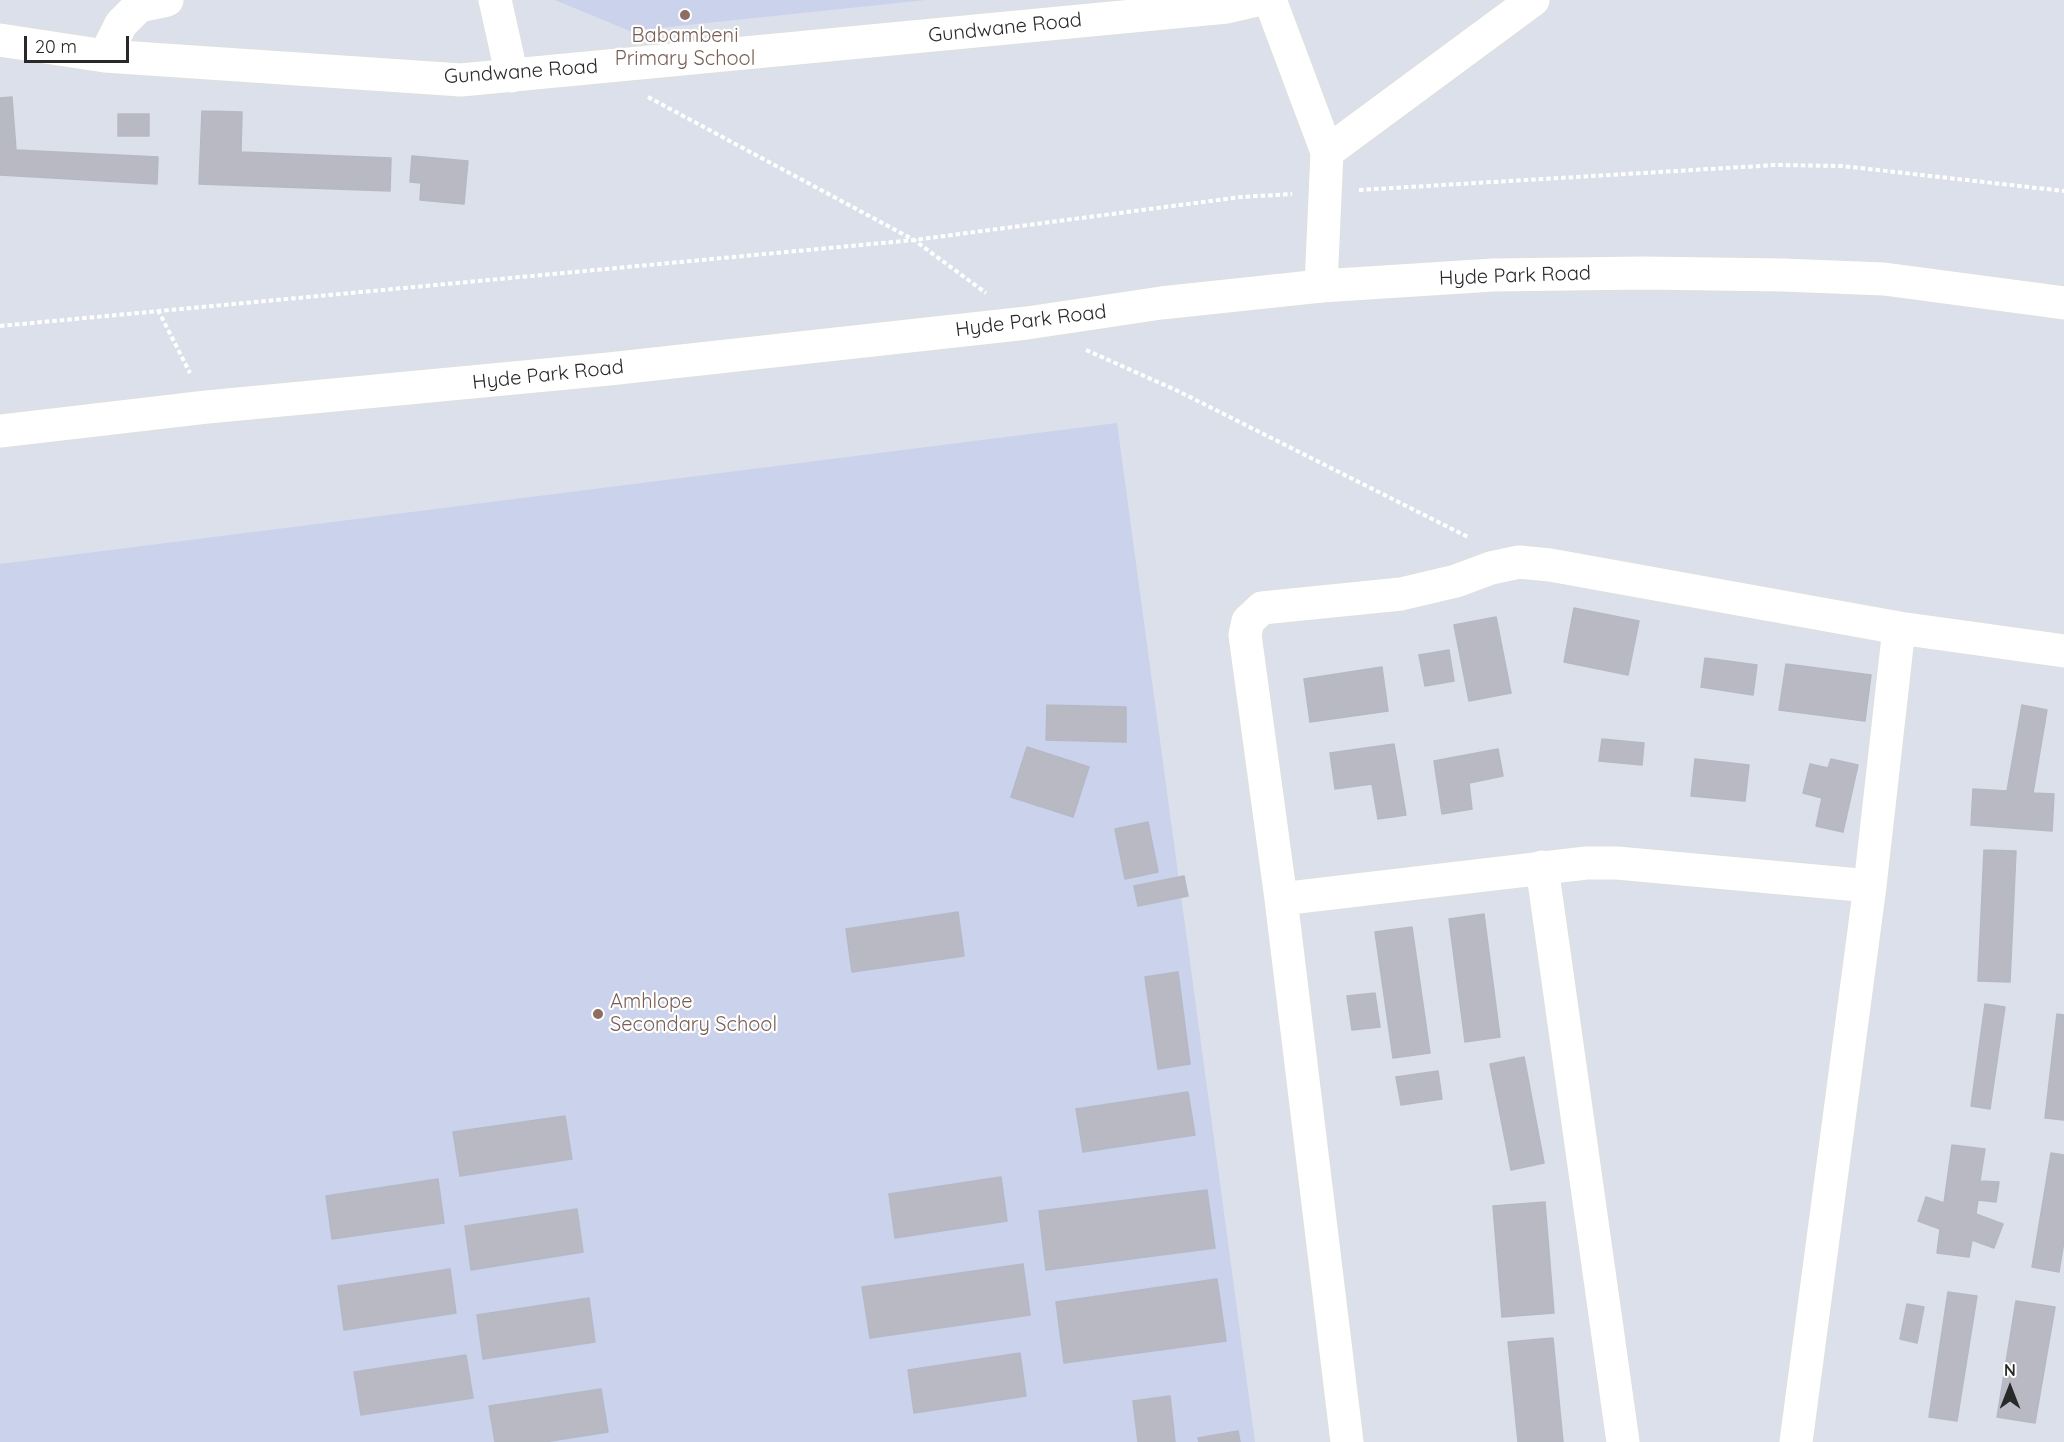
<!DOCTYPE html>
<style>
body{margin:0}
#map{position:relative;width:2064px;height:1442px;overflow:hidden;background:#dbe0ea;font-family:Quicksand,sans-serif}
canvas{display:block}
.north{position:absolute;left:1980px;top:1358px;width:60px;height:60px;-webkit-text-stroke:4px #fff;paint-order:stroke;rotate:0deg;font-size:16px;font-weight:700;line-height:24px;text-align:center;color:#292929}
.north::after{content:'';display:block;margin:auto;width:21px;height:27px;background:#292929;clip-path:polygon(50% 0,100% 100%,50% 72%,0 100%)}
.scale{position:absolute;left:24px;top:36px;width:105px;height:27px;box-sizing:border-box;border:3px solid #292929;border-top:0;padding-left:8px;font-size:18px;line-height:21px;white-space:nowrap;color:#292929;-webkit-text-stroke:4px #fff;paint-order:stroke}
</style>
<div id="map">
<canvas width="2064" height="1442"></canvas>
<div class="north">N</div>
<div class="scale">20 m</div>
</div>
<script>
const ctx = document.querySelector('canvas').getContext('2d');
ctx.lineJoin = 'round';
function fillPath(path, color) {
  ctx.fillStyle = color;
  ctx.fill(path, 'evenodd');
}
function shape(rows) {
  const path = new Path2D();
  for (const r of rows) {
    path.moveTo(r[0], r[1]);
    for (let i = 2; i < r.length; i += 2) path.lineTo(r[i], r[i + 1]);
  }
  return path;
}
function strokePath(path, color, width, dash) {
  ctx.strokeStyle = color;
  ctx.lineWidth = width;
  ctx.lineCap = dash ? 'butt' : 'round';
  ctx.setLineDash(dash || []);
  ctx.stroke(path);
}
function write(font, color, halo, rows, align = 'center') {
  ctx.font = font + ' Quicksand,sans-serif';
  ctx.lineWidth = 4.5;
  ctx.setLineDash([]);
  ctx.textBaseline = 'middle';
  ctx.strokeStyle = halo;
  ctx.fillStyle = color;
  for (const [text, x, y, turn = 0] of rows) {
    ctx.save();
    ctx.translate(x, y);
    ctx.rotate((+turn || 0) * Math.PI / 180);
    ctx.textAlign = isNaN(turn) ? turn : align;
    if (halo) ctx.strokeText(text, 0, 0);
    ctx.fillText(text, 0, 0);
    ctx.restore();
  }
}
fillPath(shape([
 [555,0,926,0,630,31],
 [1117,423,1255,1442,0,1442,0,564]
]), '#cbd2eb');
const building = shape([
 [12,97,16,150,158,157,157,184,0,175,0,98,12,97],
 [202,111,242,112,241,152,391,158,390,191,199,184,202,111],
 [118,114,149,114,149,136,118,136,118,114],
 [412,156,468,161,464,204,420,200,421,183,410,182,412,156],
 [1574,608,1639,621,1628,675,1564,662,1574,608],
 [1496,617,1511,693,1469,701,1454,625,1496,617],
 [1449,650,1454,681,1425,686,1419,655,1449,650],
 [1705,658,1757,665,1753,695,1701,687,1705,658],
 [1786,664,1871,675,1865,721,1779,710,1786,664],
 [1382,667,1388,711,1310,722,1304,679,1382,667],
 [1047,705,1126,707,1126,742,1046,740,1047,705],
 [2022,705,2047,710,2033,793,2054,794,2052,831,1971,825,1973,789,2007,791,2022,705],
 [1602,739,1644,743,1642,765,1599,761,1602,739],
 [1394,744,1406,815,1378,819,1372,784,1335,789,1330,753,1394,744],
 [1027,747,1089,767,1073,817,1011,797,1027,747],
 [1498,749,1503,776,1469,783,1472,809,1442,814,1434,761,1498,749],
 [1695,759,1749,765,1745,801,1691,796,1695,759],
 [1831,759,1858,765,1843,832,1816,826,1822,798,1803,793,1810,764,1828,768,1831,759],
 [1148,822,1158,872,1125,879,1115,829,1148,822],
 [1984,850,2016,851,2010,982,1978,981,1984,850],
 [1184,876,1188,896,1138,906,1134,886,1184,876],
 [958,912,964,956,852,972,846,929,958,912],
 [1484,914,1500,1037,1465,1042,1449,919,1484,914],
 [1412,927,1430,1053,1393,1058,1375,932,1412,927],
 [1178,972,1190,1064,1158,1069,1145,977,1178,972],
 [1375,993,1380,1027,1352,1030,1347,996,1375,993],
 [1985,1004,2005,1007,1990,1109,1971,1106,1985,1004],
 [2057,1014,2064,1015,2064,1120,2045,1118,2057,1014],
 [1524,1057,1544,1163,1511,1170,1490,1064,1524,1057],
 [1438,1071,1442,1099,1401,1105,1396,1077,1438,1071],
 [1188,1092,1195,1135,1083,1152,1076,1109,1188,1092],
 [565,1116,572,1159,460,1176,453,1132,565,1116],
 [1952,1145,1985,1149,1980,1181,1999,1182,1996,1202,1978,1200,1976,1214,2003,1224,1994,1248,1972,1240,1969,1257,1937,1253,1940,1229,1918,1221,1926,1197,1944,1203,1952,1145],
 [2051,1153,2064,1155,2064,1241,2059,1272,2032,1267,2051,1153],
 [1001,1177,1007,1221,895,1238,889,1194,1001,1177],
 [438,1179,444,1223,332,1239,326,1196,438,1179],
 [1207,1190,1215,1248,1046,1270,1039,1211,1207,1190],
 [1545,1202,1554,1313,1502,1317,1493,1206,1545,1202],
 [577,1209,583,1252,471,1270,465,1226,577,1209],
 [1023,1264,1030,1315,870,1338,862,1287,1023,1264],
 [450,1269,456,1313,344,1330,338,1286,450,1269],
 [1217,1279,1226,1341,1064,1363,1056,1302,1217,1279],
 [1948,1292,1977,1296,1957,1421,1929,1417,1948,1292],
 [589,1298,595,1342,483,1359,477,1315,589,1298],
 [2016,1301,2055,1307,2035,1423,1997,1417,2016,1301],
 [1907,1304,1924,1307,1917,1343,1900,1339,1907,1304],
 [1553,1338,1563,1442,1518,1442,1508,1342,1553,1338],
 [1020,1353,1026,1396,914,1413,908,1370,1020,1353],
 [466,1355,473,1398,361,1415,354,1372,466,1355],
 [601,1389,608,1432,544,1442,495,1442,489,1406,601,1389],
 [1170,1396,1175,1442,1138,1442,1133,1401,1170,1396],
 [1238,1431,1240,1442,1199,1442,1198,1438,1238,1431]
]);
fillPath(building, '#b8b9c3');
strokePath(building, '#b5b9c5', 1.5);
const minor = shape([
 [495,0,512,76],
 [1270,0,1327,152],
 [0,40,105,56,461,80,1227,7,1257,0],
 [105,56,121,24,139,6,167,0],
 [1321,286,1327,152,1533,0],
 [1542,867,1623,1442],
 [1281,899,1586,863,1617,863,1870,886],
 [1347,1442,1281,899,1245,635,1248,621,1262,608,1401,594,1456,581,1491,568,1519,562,1550,565,1899,628,2064,651],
 [1796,1442,1870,886,1899,628]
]);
const tertiary = shape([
 [0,431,207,407,609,369,1027,323,1161,303,1321,286,1493,275,1644,273,1783,275,1884,279,2064,303]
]);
strokePath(minor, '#e1e0d0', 34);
strokePath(tertiary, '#e1e0d0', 34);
strokePath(shape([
 [648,97,914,240,986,293],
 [1359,190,1776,165,1842,166,2064,191],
 [158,310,190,373],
 [0,326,914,240,1241,197,1292,194],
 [1086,350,1178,391,1470,538]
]), '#fff', 4, [4.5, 3]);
strokePath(minor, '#fff', 33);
strokePath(tertiary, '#fff', 33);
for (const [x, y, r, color] of [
 [685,15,6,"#8d6e63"],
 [598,1014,6,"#8d6e63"]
]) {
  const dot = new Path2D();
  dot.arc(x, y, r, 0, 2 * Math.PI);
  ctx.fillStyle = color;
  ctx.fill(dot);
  strokePath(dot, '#fff', 2);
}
write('20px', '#292929', '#fff', [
 ["Gundwane Road",1005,28,-6],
 ["Gundwane Road",521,72,-4],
 ["Hyde Park Road",1515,276,-2],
 ["Hyde Park Road",1031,321,-7],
 ["Hyde Park Road",548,375,-6]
]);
write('20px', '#785e54', '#fff', [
 ["Babambeni",685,36],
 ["Primary School",685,59],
 ["Amhlope",610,1002,"left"],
 ["Secondary School",610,1025,"left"]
]);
</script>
